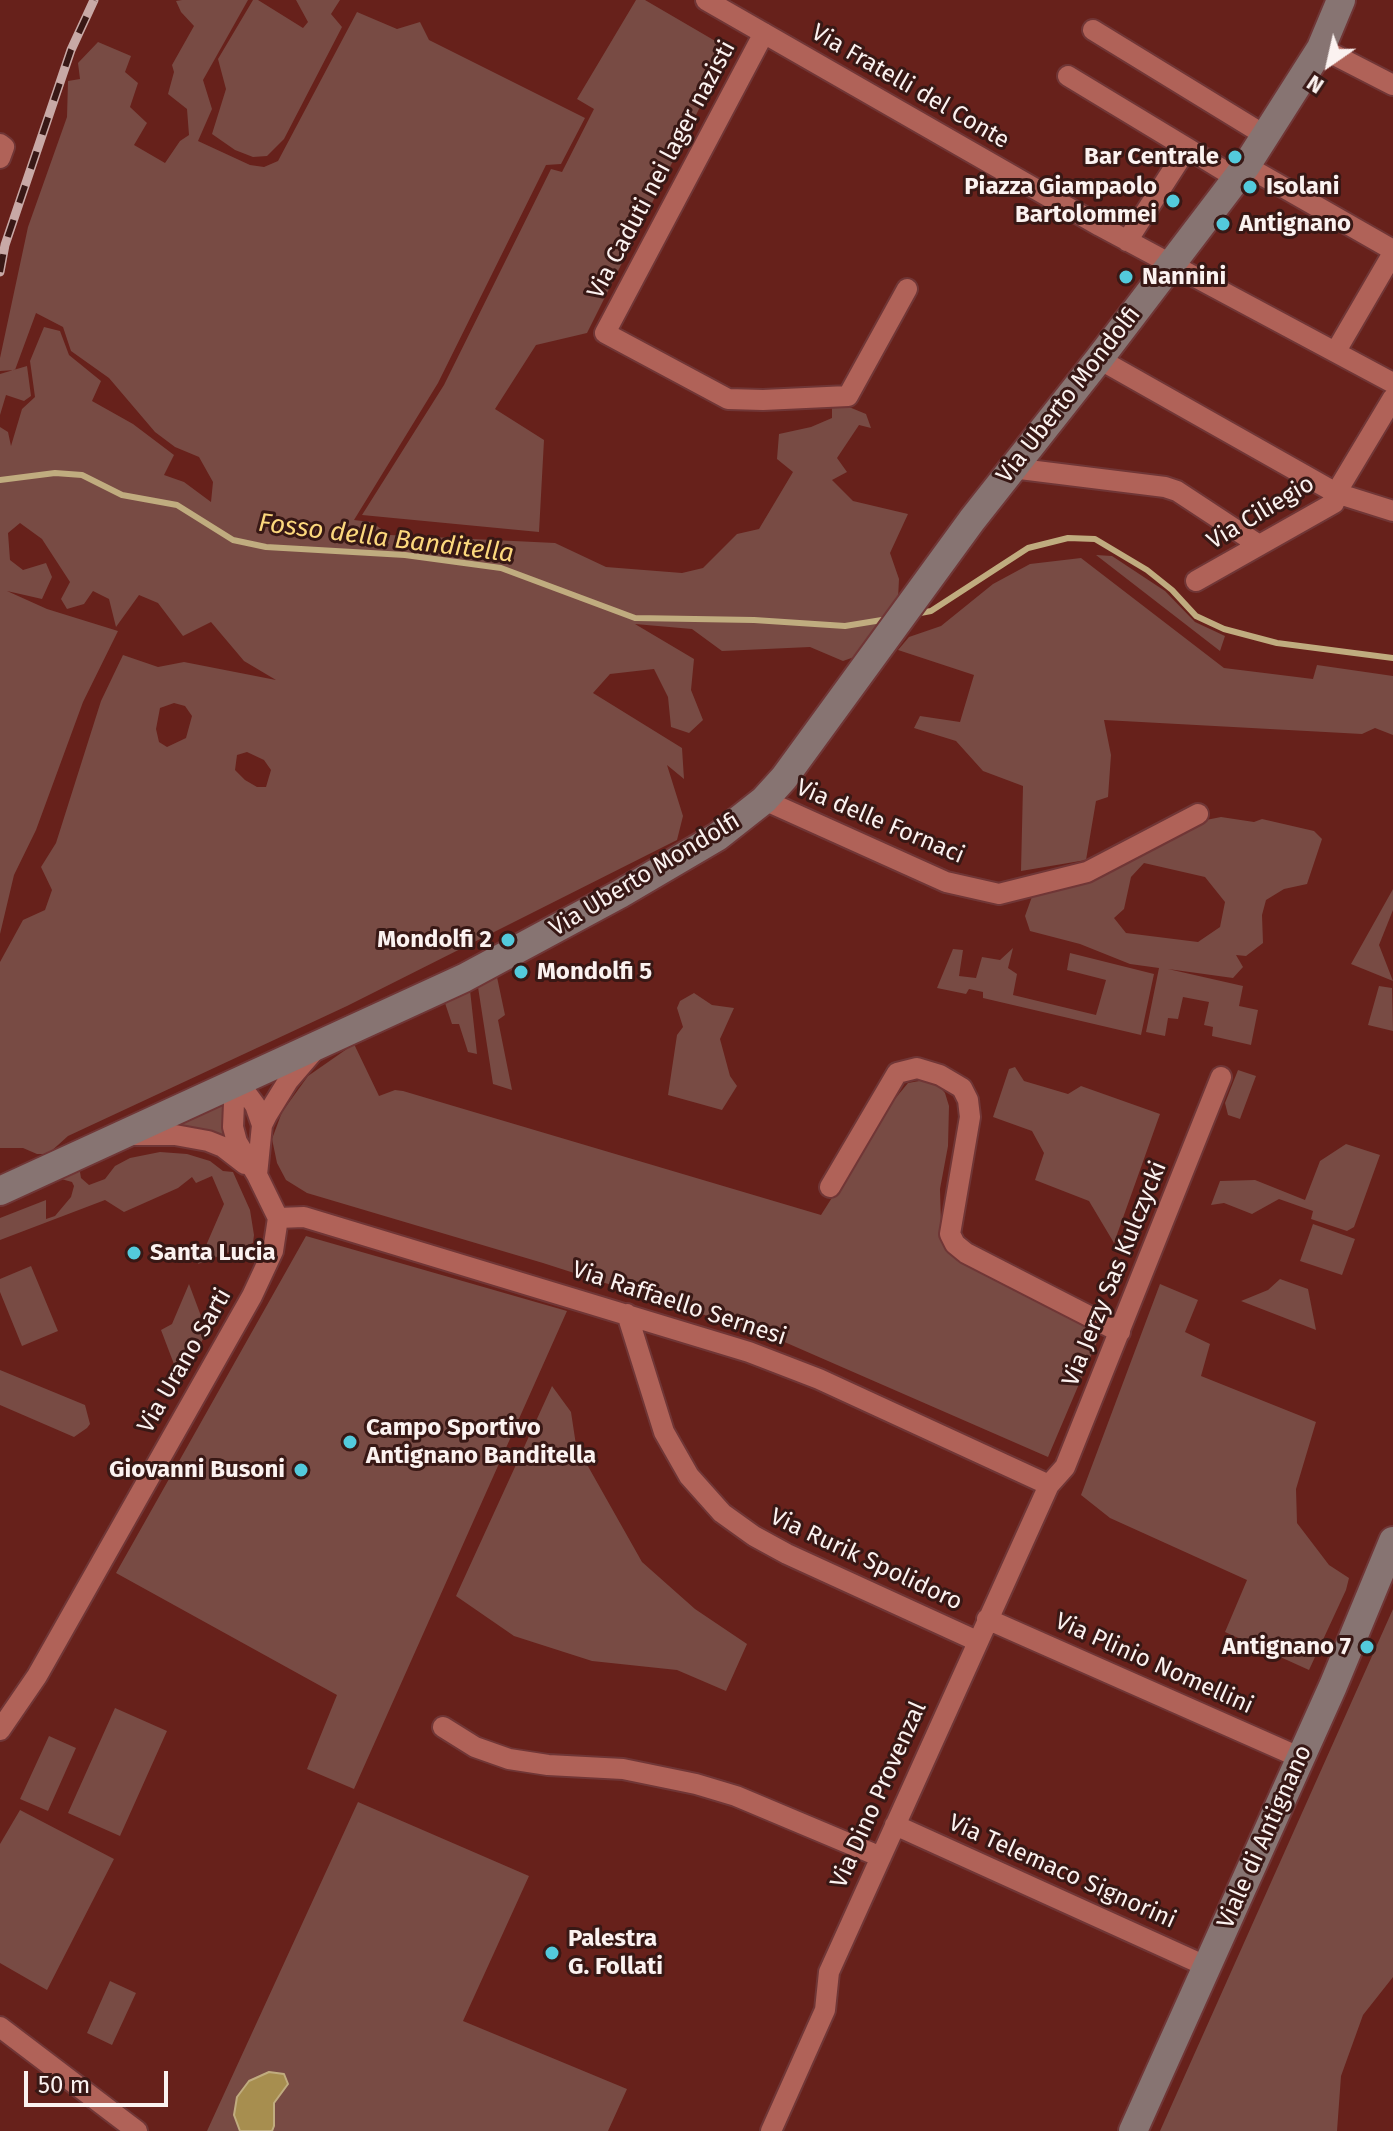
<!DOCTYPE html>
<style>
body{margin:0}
#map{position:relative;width:1393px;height:2131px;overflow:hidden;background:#67211b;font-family:"Fira Sans",sans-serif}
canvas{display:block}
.north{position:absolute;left:1289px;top:24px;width:80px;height:80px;-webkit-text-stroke:6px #381815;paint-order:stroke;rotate:214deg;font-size:22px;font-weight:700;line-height:32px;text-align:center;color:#fbf2f0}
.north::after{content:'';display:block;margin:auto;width:28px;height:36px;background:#fbf2f0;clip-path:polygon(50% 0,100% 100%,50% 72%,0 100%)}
.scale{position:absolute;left:24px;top:2071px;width:144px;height:36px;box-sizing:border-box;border:4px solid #fbf2f0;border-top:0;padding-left:10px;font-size:24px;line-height:28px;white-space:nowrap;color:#fbf2f0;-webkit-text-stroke:6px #381815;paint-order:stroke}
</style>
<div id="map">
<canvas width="1393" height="2131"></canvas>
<div class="north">N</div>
<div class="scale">50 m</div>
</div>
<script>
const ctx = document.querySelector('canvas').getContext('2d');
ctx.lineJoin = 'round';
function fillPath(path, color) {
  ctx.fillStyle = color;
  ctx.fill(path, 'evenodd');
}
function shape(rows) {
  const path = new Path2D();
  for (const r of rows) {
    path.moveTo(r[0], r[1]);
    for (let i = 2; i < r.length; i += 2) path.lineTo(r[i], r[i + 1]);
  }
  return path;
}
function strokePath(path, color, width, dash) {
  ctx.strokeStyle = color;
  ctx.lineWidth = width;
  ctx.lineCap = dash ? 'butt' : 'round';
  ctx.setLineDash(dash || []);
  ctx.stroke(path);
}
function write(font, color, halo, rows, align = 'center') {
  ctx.font = font + ' "Fira Sans",sans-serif';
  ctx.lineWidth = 6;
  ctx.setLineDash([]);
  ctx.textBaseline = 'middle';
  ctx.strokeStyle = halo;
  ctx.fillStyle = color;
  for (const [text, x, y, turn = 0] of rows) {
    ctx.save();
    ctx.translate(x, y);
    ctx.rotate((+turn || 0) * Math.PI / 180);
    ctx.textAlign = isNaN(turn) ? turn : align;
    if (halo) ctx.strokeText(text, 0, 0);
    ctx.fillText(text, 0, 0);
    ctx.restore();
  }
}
fillPath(shape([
 [182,0,248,0,203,80,212,109,198,141,250,165,264,167,278,161,357,12,397,29,420,22,429,40,585,118,561,164,546,165,438,383,354,520,371,522,390,535,555,543,606,567,682,573,703,568,737,534,759,529,793,472,777,459,779,434,811,427,832,418,832,400,866,414,871,428,859,425,837,458,847,472,832,480,853,501,908,514,890,553,899,579,898,599,860,655,843,661,810,647,722,651,692,629,635,624,694,659,691,690,703,720,689,733,671,727,668,697,654,669,610,674,593,693,682,748,684,779,667,765,683,816,677,840,347,1006,68,1136,48,1154,37,1154,23,1148,0,1148,0,962,23,920,45,910,52,890,41,867,56,843,101,701,123,655,158,667,184,662,276,680,244,661,211,622,183,636,158,603,139,595,116,627,109,599,93,591,84,604,67,609,61,599,70,582,42,539,20,523,8,533,10,560,23,570,46,563,52,577,42,599,7,591,47,609,118,631,83,702,36,830,14,875,0,934,0,427,8,432,11,446,22,409,35,397,30,361,44,327,60,331,69,355,101,381,92,401,133,424,174,455,164,475,184,482,211,502,213,482,199,457,175,447,155,432,109,378,71,351,63,327,36,313,15,370,0,371,0,358,28,227,67,117,68,81,80,79,78,63,98,42,131,56,125,72,138,83,130,107,147,123,134,145,165,163,180,141,189,135,187,109,168,94,174,72,172,65,194,26,181,12,176,1],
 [174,703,185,706,192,716,186,738,167,747,159,742,156,729,160,708],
 [247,752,264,760,271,770,266,787,257,787,245,780,235,770,237,755],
 [253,0,258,0,303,28,308,22,296,0,340,0,331,14,342,27,284,139,267,156,253,157,235,150,212,134,226,89,218,59],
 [636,0,645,0,729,49,587,333,536,345,495,409,544,440,539,532,362,515,444,385,551,169,562,172,594,109,577,99],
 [27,366,31,396,24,401,6,395,0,415,0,374],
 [1096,555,1112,556,1165,591,1195,622,1225,636,1220,651],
 [1081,558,1224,668,1313,679,1317,665,1393,676,1393,735,1375,728,1362,734,1104,720,1111,755,1108,797,1096,801,1086,860,1021,871,1023,786,983,771,956,741,914,728,920,716,960,722,974,675,898,650,909,637,941,626,993,584,1030,564],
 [1221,817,1254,822,1262,819,1314,831,1322,839,1307,884,1284,889,1266,900,1262,915,1263,943,1246,956,1236,955,1243,967,1233,978,1168,969,1243,986,1239,1006,1258,1010,1251,1045,1212,1036,1213,1027,1204,1025,1209,1002,1183,997,1178,1019,1168,1018,1165,1036,1146,1032,1159,968,1130,964,1080,944,1030,931,1025,916,1034,891,1206,820],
 [1144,863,1205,877,1225,902,1220,927,1198,942,1126,933,1114,918,1124,909,1131,877],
 [1393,889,1393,910,1379,945,1393,981,1351,964],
 [1013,948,1008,968,1017,974,1013,995,1096,1015,1106,980,1067,970,1070,953,1154,974,1141,1035,983,998,983,992,969,989,966,994,937,988,953,949,963,950,959,976,976,978,982,957,1000,960],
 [497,977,505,1015,498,1020,512,1090,493,1084,478,987],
 [1379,986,1392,988,1393,1031,1368,1025],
 [470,990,477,1054,468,1052,459,1024,452,1024,444,1000],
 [694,993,712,1005,734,1008,720,1039,730,1076,737,1086,722,1110,668,1095,677,1035,683,1027,677,1008,680,1001],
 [354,1044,379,1096,395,1090,403,1091,821,1215,894,1100,908,1083,925,1080,938,1085,945,1093,949,1106,948,1146,940,1189,941,1226,1087,1323,1099,1337,1048,1457,773,1337,543,1263,307,1193,286,1180,277,1163,272,1139,282,1112,308,1076],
 [1015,1067,1024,1081,1068,1094,1081,1086,1160,1114,1114,1243,1089,1201,1035,1180,1044,1153,1032,1131,993,1117,1009,1069],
 [1238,1070,1256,1076,1240,1119,1228,1115,1225,1103],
 [226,1101,223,1120,228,1143,165,1129],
 [1346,1144,1380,1155,1354,1227,1347,1231,1311,1219,1313,1211,1279,1199,1252,1214,1224,1203,1211,1205,1220,1181,1255,1180,1305,1200,1320,1161],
 [160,1152,187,1154,210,1161,223,1171,233,1172,250,1210,254,1235,253,1243,198,1264,224,1204,212,1176,196,1183,192,1177,178,1188,124,1212,105,1200,0,1240,0,1218,46,1200,46,1219,55,1216,71,1197,74,1186,72,1182,54,1177,79,1166,81,1178,89,1185,105,1179,115,1166,130,1158],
 [1313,1224,1355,1239,1342,1275,1300,1261],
 [306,1236,567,1311,354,1789,307,1769,337,1695,116,1573],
 [31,1266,58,1331,22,1346,0,1292,0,1279],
 [1280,1279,1308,1289,1316,1330,1241,1301,1268,1290],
 [189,1284,207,1332,180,1380,161,1330,172,1324],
 [1160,1284,1198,1300,1185,1332,1210,1344,1201,1376,1316,1422,1296,1489,1297,1523,1329,1565,1349,1578,1346,1590,1309,1670,1225,1632,1247,1580,1110,1518,1081,1495],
 [0,1370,85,1405,90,1424,87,1428,74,1437,0,1405],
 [552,1386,571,1412,576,1445,642,1562,695,1609,747,1644,726,1691,677,1670,592,1661,514,1636,456,1596],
 [1393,1609,1393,1977,1363,2015,1341,2076,1337,2131,1160,2131],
 [115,1708,167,1731,120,1836,68,1813],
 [49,1736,76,1748,48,1811,20,1799],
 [358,1802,529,1876,463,2021,627,2089,608,2131,207,2131],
 [20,1810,114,1859,47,1990,0,1963,0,1844],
 [110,1981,136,1993,112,2045,87,2033]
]), '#784b44');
const water = shape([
 [269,2072,284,2074,288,2084,274,2103,274,2126,272,2131,240,2131,234,2115,237,2097,249,2081,269,2072]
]);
fillPath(water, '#a78e4f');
strokePath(water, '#c0ac7f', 2);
strokePath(shape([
 [0,480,55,473,82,475,122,495,177,505,233,540,266,547,405,555,501,568,635,618,754,620,845,626,888,619],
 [915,614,931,611,1028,548,1068,538,1095,539,1147,570,1172,590,1196,616,1224,629,1277,643,1393,658]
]), '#c0ac7f', 6);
const street = shape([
 [706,0,1100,226,1393,383],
 [1093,30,1266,136],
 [764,33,605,333,728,399,763,400,848,396,907,289],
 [1321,48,1393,85],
 [1068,76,1187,148],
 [0,144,4,147,0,158],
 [1246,166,1393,250],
 [1127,241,1187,148,1236,178],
 [1336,351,1393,253],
 [1099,359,1336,493,1393,511],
 [1012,468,1165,487,1177,491,1259,545],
 [1196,581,1334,503,1336,493,1393,398],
 [764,800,946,882,999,894,1087,872,1198,814],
 [238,1082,255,1105,262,1125],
 [129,1135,175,1135,208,1141,223,1147,245,1164],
 [257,1175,262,1125,267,1115,288,1081,313,1052],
 [830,1187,897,1073,917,1068,940,1075,962,1088,968,1100,970,1117,950,1234,955,1244,966,1253,1120,1332],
 [278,1218,304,1217,749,1352,819,1379,1049,1485],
 [627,1314,664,1432,689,1476,722,1513,754,1536,787,1554,977,1641],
 [987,1619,1301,1758],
 [443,1727,475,1747,509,1759,548,1765,623,1769,696,1784,736,1796,881,1857],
 [0,1730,37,1676,252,1296,273,1251,278,1218,257,1175,237,1142,233,1127,234,1103,238,1082],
 [895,1825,1208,1967],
 [0,2027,137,2131],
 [771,2131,825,2010,829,1972,1049,1485,1065,1467,1221,1077]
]);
const secondary = shape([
 [0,1191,464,978,620,894,717,837,764,800,784,778,972,520,1099,359,1246,166,1321,48,1341,0],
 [1133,2131,1333,1686,1393,1541]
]);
strokePath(street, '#703636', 24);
strokePath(secondary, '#703636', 32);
strokePath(street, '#b06258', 20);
strokePath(secondary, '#877472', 28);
const rail = shape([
 [0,272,5,245,71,50,94,0]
]);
strokePath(rail, '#c8a9a6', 9);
strokePath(rail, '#381815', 6, [18]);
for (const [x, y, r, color] of [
 [1235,157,8,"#53cadc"],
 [1250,187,8,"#53cadc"],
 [1173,201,8,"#53cadc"],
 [1223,224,8,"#53cadc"],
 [1126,277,8,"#53cadc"],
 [508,940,8,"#53cadc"],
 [521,972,8,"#53cadc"],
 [134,1253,8,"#53cadc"],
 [350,1442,8,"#53cadc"],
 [301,1470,8,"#53cadc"],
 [1367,1647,8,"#53cadc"],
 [552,1953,8,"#53cadc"]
]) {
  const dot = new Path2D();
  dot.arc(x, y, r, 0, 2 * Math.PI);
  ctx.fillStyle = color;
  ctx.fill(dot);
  strokePath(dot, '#381815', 3);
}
write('24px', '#fbf2f0', '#381815', [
 ["Via Fratelli del Conte",910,87,30],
 ["Via Caduti nei lager nazisti",662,170,-62],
 ["Via Uberto Mondolfi",1069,395,-52],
 ["Via Ciliegio",1261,513,-31],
 ["Via delle Fornaci",880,822,23],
 ["Via Uberto Mondolfi",645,875,-31],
 ["Via Jerzy Sas Kulczycki",1115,1274,-68],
 ["Via Raffaello Sernesi",679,1304,18],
 ["Via Urano Sarti",185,1361,-60],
 ["Via Rurik Spolidoro",866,1560,25],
 ["Via Plinio Nomellini",1154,1664,24],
 ["Via Dino Provenzal",879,1795,-66],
 ["Viale di Antignano",1265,1837,-66],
 ["Via Telemaco Signorini",1062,1872,24]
]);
write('bold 24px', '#fbf2f0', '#381815', [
 ["Bar Centrale",1219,157,"right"],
 ["Piazza Giampaolo",1157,187,"right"],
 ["Bartolommei",1157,215,"right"],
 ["Isolani",1266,187],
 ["Antignano",1239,224],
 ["Nannini",1142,277],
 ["Mondolfi 2",492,940,"right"],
 ["Mondolfi 5",537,972],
 ["Santa Lucia",150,1253],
 ["Campo Sportivo",366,1428],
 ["Antignano Banditella",366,1456],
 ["Giovanni Busoni",285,1470,"right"],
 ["Antignano 7",1351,1647,"right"],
 ["Palestra",568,1939],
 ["G. Follati",568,1967]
], 'left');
write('italic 26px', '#fcd87d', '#381815', [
 ["Fosso della Banditella",386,539,7]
]);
</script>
